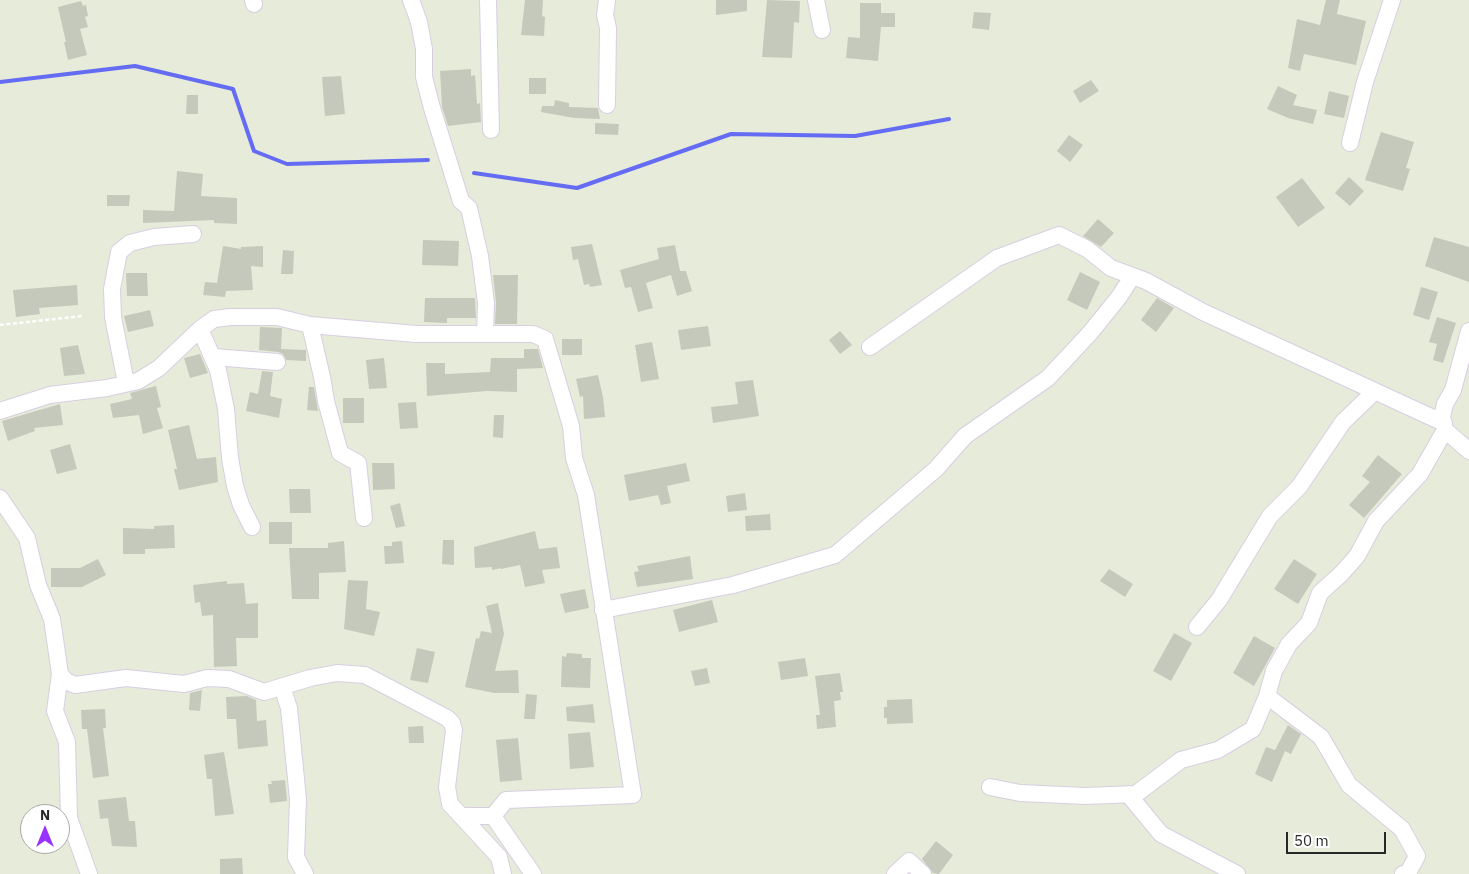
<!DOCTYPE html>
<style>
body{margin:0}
#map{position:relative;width:1469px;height:874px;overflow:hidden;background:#e7ebd9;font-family:"IBM Plex Sans",sans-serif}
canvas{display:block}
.north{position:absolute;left:20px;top:804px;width:50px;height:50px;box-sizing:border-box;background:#fff;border:1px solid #a9a9a9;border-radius:50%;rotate:0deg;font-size:14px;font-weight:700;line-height:20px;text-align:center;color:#282828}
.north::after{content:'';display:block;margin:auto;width:18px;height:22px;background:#9a32ff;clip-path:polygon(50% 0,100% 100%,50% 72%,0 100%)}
.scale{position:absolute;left:1286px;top:832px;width:100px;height:22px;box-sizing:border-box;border:2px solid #282828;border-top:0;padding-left:6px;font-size:15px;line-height:18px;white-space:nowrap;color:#282828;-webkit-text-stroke:4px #fff;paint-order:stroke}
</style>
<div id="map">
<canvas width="1469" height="874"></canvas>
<div class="north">N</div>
<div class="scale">50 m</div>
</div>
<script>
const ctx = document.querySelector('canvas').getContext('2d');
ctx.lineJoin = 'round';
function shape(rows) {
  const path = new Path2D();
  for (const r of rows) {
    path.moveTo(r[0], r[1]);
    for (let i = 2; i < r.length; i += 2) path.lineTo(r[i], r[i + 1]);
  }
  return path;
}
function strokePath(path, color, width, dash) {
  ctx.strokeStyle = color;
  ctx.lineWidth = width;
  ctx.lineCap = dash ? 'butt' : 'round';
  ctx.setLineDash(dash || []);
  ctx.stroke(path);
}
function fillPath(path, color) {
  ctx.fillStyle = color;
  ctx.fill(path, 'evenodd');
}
strokePath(shape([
 [0,82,135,66,233,89,254,151,287,164,428,160],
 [474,173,577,188,731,134,855,136,949,119]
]), '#656cf4', 4);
fillPath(shape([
 [525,0,543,0,542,16,545,17,544,36,521,35],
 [716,0,747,0,747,11,716,15],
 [767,0,800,1,799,23,794,22,792,58,762,57],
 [1326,0,1340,0,1337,14,1366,21,1356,65,1304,54,1300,71,1288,68,1297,19,1320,25],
 [81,1,83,6,86,5,88,16,85,17,88,27,80,29,87,55,68,60,64,42,66,42,58,7],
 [860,3,881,3,881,13,895,13,895,27,881,27,878,61,846,58,848,37,860,38],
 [974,12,991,13,989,30,972,28],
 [471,69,471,76,475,75,477,104,480,103,481,122,448,126,442,107,440,71],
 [341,76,345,114,325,116,322,77],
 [529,78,546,78,546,94,529,94],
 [1091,80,1099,91,1080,103,1073,91],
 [1278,86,1297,95,1293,105,1317,110,1313,124,1288,118,1267,109],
 [1329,91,1349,96,1344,118,1324,114],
 [187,95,198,95,198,114,186,114],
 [555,100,569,103,569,107,598,108,600,119,574,118,541,112,542,106,554,106],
 [595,123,619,124,618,135,595,134],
 [1381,132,1414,142,1406,168,1410,169,1403,191,1365,180],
 [1069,135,1083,145,1070,162,1057,151],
 [177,171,203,174,201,196,237,198,237,224,214,223,214,220,143,223,143,210,174,211],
 [1349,177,1364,191,1350,206,1335,193],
 [1302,178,1325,208,1298,227,1276,197],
 [107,195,130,195,129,206,107,206],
 [1098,219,1114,233,1101,247,1083,236],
 [1434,237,1469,247,1469,282,1425,266],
 [423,240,459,241,458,266,422,265],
 [592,244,602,285,590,287,589,284,584,285,578,259,573,260,571,247],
 [675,245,680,271,686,271,692,291,677,296,671,275,646,283,653,308,638,312,631,287,625,288,620,270,659,259,657,248],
 [223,246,241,249,241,247,263,246,263,267,251,266,253,290,226,291,225,297,203,295,205,282,217,283],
 [283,250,294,251,293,274,281,274],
 [1080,272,1100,282,1087,310,1067,300],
 [126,273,147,273,148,296,127,296],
 [493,275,518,275,517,324,495,324,496,302],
 [77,285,78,305,39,308,40,314,16,317,13,290],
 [1421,287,1438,292,1429,320,1413,315],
 [425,298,475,298,476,318,447,318,447,323,424,322],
 [1157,298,1174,308,1156,332,1141,320],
 [150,310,154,326,128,332,124,316],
 [1437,317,1456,323,1443,363,1433,360,1437,344,1429,342],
 [708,326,711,346,681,350,678,330],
 [260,327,282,328,281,349,306,350,306,361,286,360,283,354,278,352,259,350],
 [840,331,852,345,840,354,829,340],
 [562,339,582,339,582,355,562,355],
 [652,342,659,379,641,382,635,345],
 [78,345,85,374,64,376,60,348],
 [524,349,538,349,543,368,517,369,517,392,487,391,427,396,426,363,445,363,445,374,490,372,491,358,524,358],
 [200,354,208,373,190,378,184,358],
 [384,358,387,388,369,389,366,360],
 [262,371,273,372,270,396,282,399,279,418,246,411,250,392,258,394],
 [598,375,603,397,605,417,584,419,583,396,580,397,576,379],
 [753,380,759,416,713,423,711,407,738,404,735,382],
 [156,386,161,407,157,408,163,428,143,434,139,415,113,418,110,404,132,399,130,393],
 [309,387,314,387,318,411,307,410],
 [343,398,364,398,364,423,343,423],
 [416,402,418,428,400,429,398,403],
 [60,404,63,425,34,428,35,431,8,441,2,421],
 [494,415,504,415,503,438,493,437],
 [189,425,197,459,216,457,218,482,179,490,174,469,177,469,168,430],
 [70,444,77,469,57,474,50,450],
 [1378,455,1402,474,1364,518,1349,505,1370,482,1362,476],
 [372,463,394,463,395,489,373,490],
 [686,463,690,481,667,486,671,503,661,505,658,495,629,501,624,475],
 [289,489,310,489,311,513,290,513],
 [745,493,747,510,728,512,726,496],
 [400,503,405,526,396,528,390,506],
 [770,514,771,530,746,531,745,516],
 [269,522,292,522,292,544,269,544],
 [174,525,175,548,145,549,145,554,123,554,123,528,154,529,154,526],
 [535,531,539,549,557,547,560,568,542,570,545,583,525,587,520,565,501,569,501,568,492,570,492,567,475,568,474,547],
 [443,540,454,540,454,565,442,564],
 [344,541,346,572,319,573,319,599,292,599,289,548,328,548,328,543],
 [402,541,404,563,385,564,384,546,392,546,392,542],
 [690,556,693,579,637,587,634,572,639,571,637,566],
 [98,559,106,575,82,587,51,587,51,568,80,568],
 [1294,559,1317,574,1298,604,1274,589],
 [1109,569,1133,584,1125,597,1100,581],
 [348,580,368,581,366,609,380,612,374,636,344,629],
 [227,581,227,584,244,583,246,604,258,603,258,638,236,638,237,666,214,667,213,615,202,616,200,602,195,603,193,585],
 [585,589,589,608,565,613,560,594],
 [712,600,718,622,679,632,673,610],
 [498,603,504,634,495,671,518,670,519,693,494,693,465,687,476,638,479,639,481,631,492,633,486,606],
 [1174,633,1192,643,1171,681,1153,671],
 [1254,636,1275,648,1254,686,1233,673],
 [417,648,435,652,428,683,410,680],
 [567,653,582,654,582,658,591,658,590,688,561,687,562,656,566,657],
 [805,658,808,676,781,680,778,662],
 [707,668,710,683,695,686,691,671],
 [840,673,843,692,840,692,841,700,834,701,836,727,817,729,816,715,820,715,815,676],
 [202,690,200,711,189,710,190,693],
 [526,694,537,695,535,719,524,719],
 [247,696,256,700,257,721,266,720,268,746,238,749,236,719,227,719,226,697],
 [912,699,913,723,887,724,887,718,884,718,884,707,887,707,887,700],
 [593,704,595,723,567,721,566,707],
 [105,709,106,728,103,728,109,776,93,778,87,729,82,729,81,710],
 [1288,725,1301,734,1291,754,1285,751,1272,782,1255,774,1266,747,1275,750],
 [423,726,424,743,409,743,408,727],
 [590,732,594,767,570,769,568,734],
 [518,738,522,780,500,782,496,740],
 [224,752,234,814,215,816,212,779,207,779,204,755],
 [285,780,287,801,270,803,268,784,272,784,271,781],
 [126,797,129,821,135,821,137,847,112,846,108,818,100,819,98,800],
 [936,841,953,855,939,874,933,873,922,859],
 [242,858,243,874,220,874,220,859]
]), '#c5c9bc');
const minor = shape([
 [253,0,254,4],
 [411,0,419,22,424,49,424,77,432,108,461,201,469,208,480,256,486,303,485,333],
 [488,0,491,130],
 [816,0,822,30],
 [607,105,608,28,605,15,607,0],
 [1350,143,1365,82,1392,0],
 [310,325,322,377,326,401,340,453,358,463,364,518],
 [200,329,218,370,226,409,230,458,235,486,241,505,252,527],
 [1469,331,1453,390,1445,404,1442,417,1445,430,1469,451],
 [870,347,997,258,1059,235,1087,249,1111,268,1146,281,1203,312,1444,423],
 [214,357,277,362],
 [126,383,113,317,112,289,119,252,130,243,154,237,193,234],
 [0,411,50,395,107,388,138,381,159,368,200,329,214,319,230,317,277,317,310,325,416,334,533,334,545,339,571,426,574,458,586,495,633,795,506,800,493,816],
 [0,498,27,538,38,585,52,619,60,674,66,681,75,685,126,678,184,684,207,678,229,679,264,692,310,678,337,673,365,675,447,718,452,723,454,730,447,787,450,804,499,857,503,874],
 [603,610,733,585,835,555,936,469,965,436,1048,378,1090,333,1119,297,1132,277],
 [1197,627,1219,600,1270,516,1299,487,1343,422,1374,392],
 [60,674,55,711,67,742,69,818,89,874],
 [282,687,289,708,298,799,296,857,305,874],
 [1267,696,1321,737,1349,785,1402,829,1417,856,1408,873,1403,874],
 [990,787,1020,793,1085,796,1136,794,1181,760,1218,750,1253,729,1267,696,1274,671,1289,644,1309,623,1320,593,1341,574,1357,556,1376,521,1420,474,1445,430],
 [1128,794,1161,834,1237,874],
 [463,816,493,816,533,874],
 [895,874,909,861,923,874]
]);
strokePath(minor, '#d8cee2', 18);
strokePath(shape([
 [0,325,82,316]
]), '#fff', 2.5, [4, 2.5]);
strokePath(minor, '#fff', 16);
</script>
